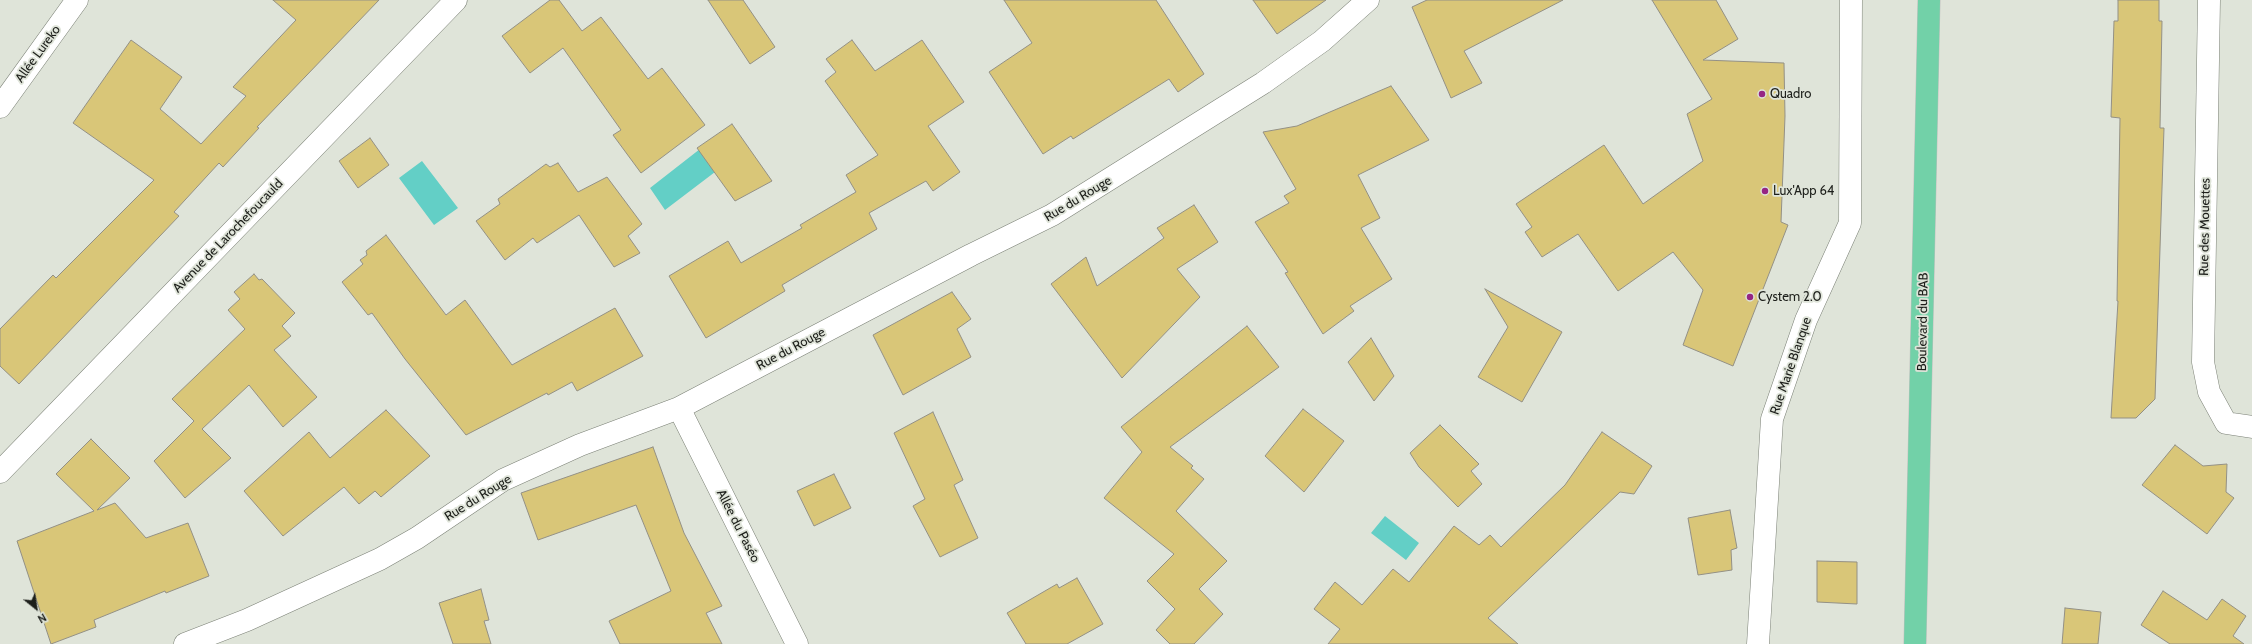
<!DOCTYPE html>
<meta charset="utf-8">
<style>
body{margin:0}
#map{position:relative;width:2252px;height:644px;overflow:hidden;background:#dfe4d9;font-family:Cabin,sans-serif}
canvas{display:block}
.north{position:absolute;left:16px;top:588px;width:40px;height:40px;-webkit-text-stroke:3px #dfe4d9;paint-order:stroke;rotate:150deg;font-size:11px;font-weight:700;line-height:16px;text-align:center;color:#1d1f1b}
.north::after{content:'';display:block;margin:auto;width:14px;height:18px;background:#1d1f1b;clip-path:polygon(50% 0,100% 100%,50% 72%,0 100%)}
</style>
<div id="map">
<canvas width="2252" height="644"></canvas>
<div class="north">N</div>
</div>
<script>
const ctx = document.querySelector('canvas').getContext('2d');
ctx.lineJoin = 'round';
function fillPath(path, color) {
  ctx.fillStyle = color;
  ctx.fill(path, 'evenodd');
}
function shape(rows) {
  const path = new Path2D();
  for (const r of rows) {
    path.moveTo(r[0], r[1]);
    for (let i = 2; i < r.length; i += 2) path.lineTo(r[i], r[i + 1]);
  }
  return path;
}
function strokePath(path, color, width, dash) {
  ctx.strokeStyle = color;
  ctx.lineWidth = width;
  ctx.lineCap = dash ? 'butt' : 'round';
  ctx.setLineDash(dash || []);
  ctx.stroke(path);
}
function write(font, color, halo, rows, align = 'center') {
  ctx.font = font + ' Cabin,sans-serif';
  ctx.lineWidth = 3.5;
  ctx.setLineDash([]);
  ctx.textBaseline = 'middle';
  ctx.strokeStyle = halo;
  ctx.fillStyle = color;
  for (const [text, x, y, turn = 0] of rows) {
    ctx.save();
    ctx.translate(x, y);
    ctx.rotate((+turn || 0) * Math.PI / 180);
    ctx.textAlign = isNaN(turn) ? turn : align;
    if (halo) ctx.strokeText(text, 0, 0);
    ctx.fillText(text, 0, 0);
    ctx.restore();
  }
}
fillPath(shape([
 [700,149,715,172,665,210,650,188],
 [422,161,458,208,434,225,399,178],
 [1385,516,1419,543,1406,560,1371,533]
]), '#63cfc6');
const building = shape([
 [273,0,379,0,257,127,259,128,223,167,219,163,174,212,179,216,19,384,0,366,0,329,53,275,56,278,154,180,73,123,131,40,182,77,160,109,201,144,246,96,233,87,296,20,273,0],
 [550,0,559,0,582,31,601,17,648,79,662,68,705,125,641,173,613,135,621,130,563,48,530,73,502,36,550,0],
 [708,0,743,0,775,47,750,64,708,0],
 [1004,0,1156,0,1204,74,1178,92,1169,79,1073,139,1071,136,1043,154,989,72,1032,43,1004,0],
 [1253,0,1326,0,1277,34,1253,0],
 [1427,0,1563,0,1464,51,1482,83,1451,98,1412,7,1427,0],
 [1652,0,1716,0,1738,39,1703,60,1784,63,1785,116,1781,222,1788,225,1733,366,1683,345,1703,290,1673,252,1618,291,1578,234,1542,257,1525,232,1532,227,1516,204,1604,145,1643,204,1703,161,1687,114,1712,99,1652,0],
 [2118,0,2159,0,2159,21,2162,21,2160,128,2164,128,2155,399,2136,418,2111,418,2118,301,2117,301,2120,118,2111,117,2114,21,2118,21,2118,0],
 [852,40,875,71,922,40,964,102,928,126,960,172,933,191,926,181,869,213,877,229,782,285,785,291,706,338,669,276,728,241,741,263,802,228,800,225,856,192,846,175,878,155,825,81,836,72,826,59,852,40],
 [1391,86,1429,140,1358,175,1380,218,1361,228,1392,279,1350,306,1354,311,1323,334,1285,273,1288,272,1255,222,1289,203,1284,196,1296,189,1263,132,1297,126,1391,86],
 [732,124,772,181,735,201,697,148,732,124],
 [370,138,389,165,358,188,339,161,370,138],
 [558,163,578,192,607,177,642,224,628,236,640,253,614,267,579,215,537,243,533,238,505,260,476,221,500,204,498,199,546,164,550,167,558,163],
 [1194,205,1218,242,1177,269,1200,297,1122,378,1051,284,1086,257,1097,286,1164,238,1157,228,1194,205],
 [386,235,446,315,465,300,512,365,615,308,643,356,577,391,572,382,548,395,547,393,466,435,405,359,372,313,368,315,342,282,363,264,360,260,367,255,366,251,386,235],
 [254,274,259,280,262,279,295,313,282,326,291,336,274,350,317,397,283,427,249,385,202,429,231,458,185,498,154,461,194,421,172,399,245,329,228,310,240,299,234,292,254,274],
 [1485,289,1562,332,1522,402,1478,377,1508,327,1485,289],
 [952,292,971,319,957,329,971,357,903,395,873,335,952,292],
 [1247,326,1279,367,1170,447,1193,466,1191,468,1204,479,1176,511,1227,561,1199,589,1223,614,1194,644,1170,644,1156,630,1175,609,1147,581,1174,554,1104,498,1142,452,1121,427,1247,326],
 [1371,338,1394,376,1374,401,1348,362,1371,338],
 [1303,409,1344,441,1304,492,1265,456,1303,409],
 [386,410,430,456,381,497,375,491,359,504,344,487,283,536,244,491,309,432,330,458,386,410],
 [933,412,963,480,954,485,978,538,940,557,913,506,925,499,894,433,933,412],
 [1440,425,1479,464,1471,471,1482,484,1458,507,1419,467,1410,453,1440,425],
 [1602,432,1652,466,1634,494,1620,492,1488,618,1518,644,1328,644,1340,629,1314,609,1335,582,1362,605,1393,569,1409,582,1454,526,1479,545,1490,535,1501,547,1565,485,1602,432],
 [91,439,130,478,97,510,115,503,146,538,188,523,209,576,166,593,165,591,94,620,96,627,51,644,17,541,94,511,56,474,91,439],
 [2175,445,2203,466,2227,464,2226,492,2234,498,2207,534,2142,485,2175,445],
 [653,447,684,533,722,606,706,613,722,644,620,644,609,621,671,591,636,505,538,540,521,493,653,447],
 [834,474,851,508,814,526,797,491,834,474],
 [1730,510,1737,548,1731,550,1732,570,1698,575,1688,518,1730,510],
 [1817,561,1857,562,1857,604,1817,602,1817,561],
 [1077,578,1103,624,1067,644,1026,644,1007,613,1057,584,1059,588,1077,578],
 [481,589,489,620,484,621,491,644,453,644,439,603,481,589],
 [2163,591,2207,620,2222,599,2246,616,2233,636,2244,644,2170,644,2141,625,2163,591],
 [2065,608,2101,612,2098,644,2062,644,2065,608]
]);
fillPath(building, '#d9c678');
strokePath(building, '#939085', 1);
const minor = shape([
 [2209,0,2203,362,2209,392,2226,423,2252,427],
 [0,107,77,0],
 [679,408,797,644],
 [185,644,247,620,380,559,417,538,503,480,580,445,679,408,971,255,1052,215,1263,83,1322,41,1368,0],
 [1758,644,1772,419,1806,320,1850,223,1851,0]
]);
const secondary = shape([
 [0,472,456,0]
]);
const primary = shape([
 [1915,644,1929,0]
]);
strokePath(minor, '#7b8076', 23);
strokePath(secondary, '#7b8076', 23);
strokePath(primary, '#c0c0bf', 23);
strokePath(minor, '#fff', 22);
strokePath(secondary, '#fff', 22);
strokePath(primary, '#72d1a8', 22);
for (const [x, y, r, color] of [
 [1762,94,4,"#952584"],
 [1765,191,4,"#952584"],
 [1750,297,4,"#952584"]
]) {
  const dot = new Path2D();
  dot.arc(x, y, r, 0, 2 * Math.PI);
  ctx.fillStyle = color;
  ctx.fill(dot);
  strokePath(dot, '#dfe4d9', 1.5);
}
write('13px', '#1d1f1b', '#dfe4d9', [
 ["Allée Lureko",38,54,-54],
 ["Rue du Rouge",1078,199,-31],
 ["Rue des Mouettes",2205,227,-89],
 ["Avenue de Larochefoucauld",228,236,-46],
 ["Boulevard du BAB",1923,322,-89],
 ["Rue du Rouge",791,349,-28],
 ["Rue Marie Blanque",1791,366,-71],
 ["Rue du Rouge",478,498,-32],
 ["Allée du Paséo",738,526,63]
]);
write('13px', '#1d1f1b', '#dfe4d9', [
 ["Quadro",1770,94],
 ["Lux'App 64",1773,191],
 ["Cystem 2.0",1758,297]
], 'left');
</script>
